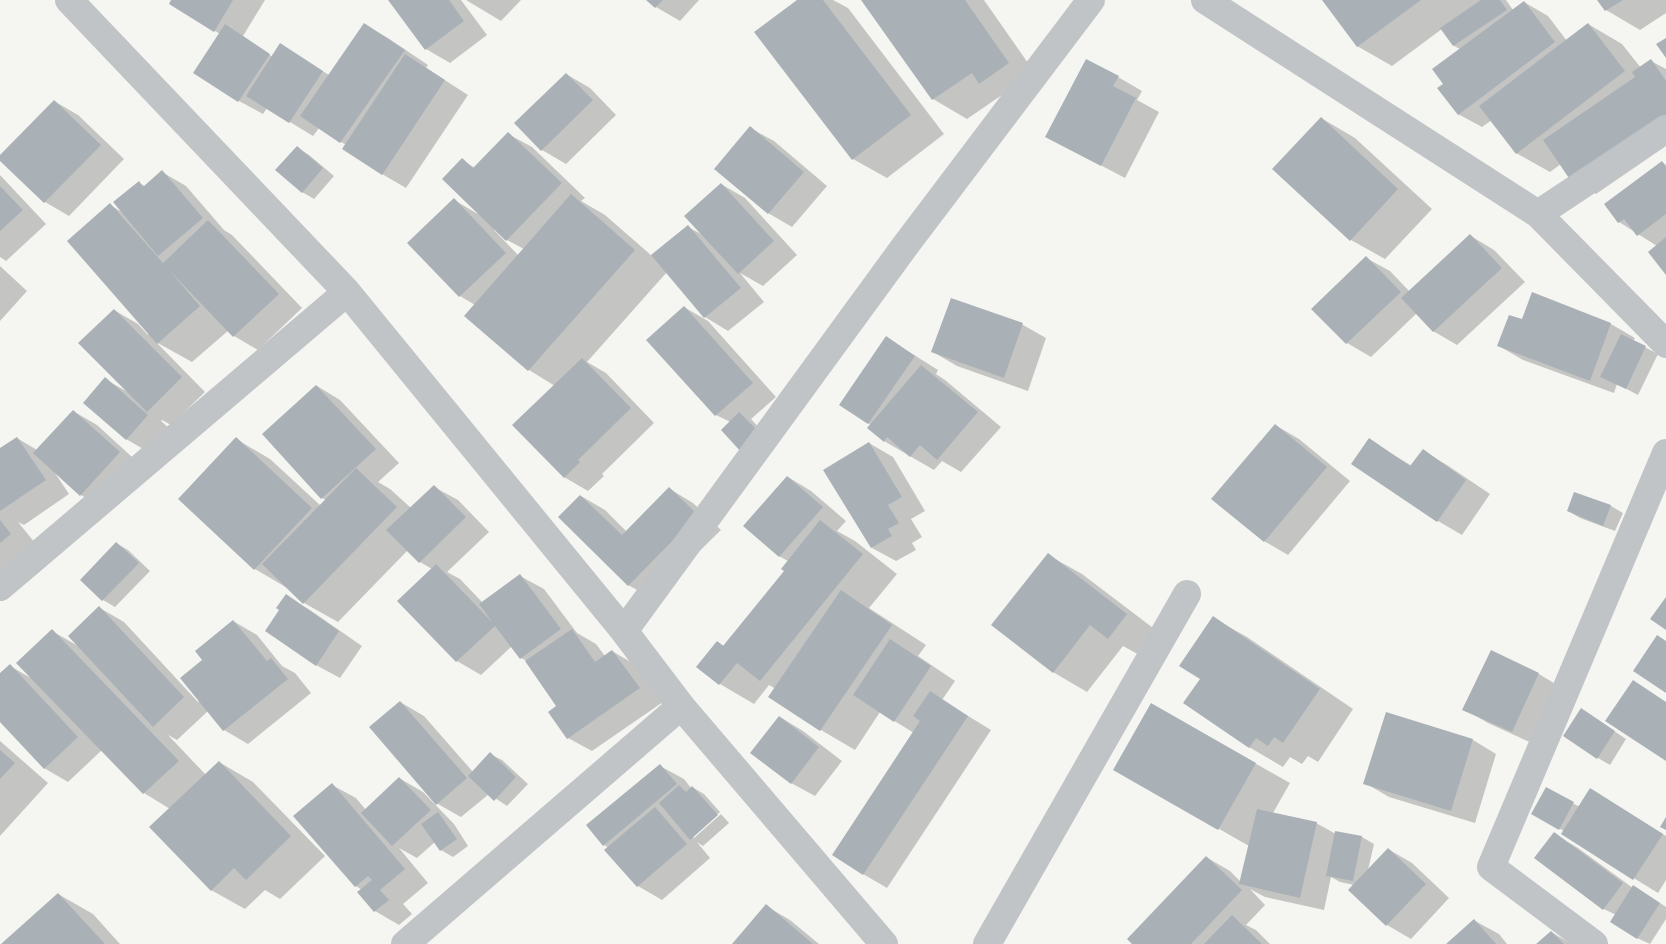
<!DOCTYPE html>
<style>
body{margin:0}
canvas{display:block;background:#f5f5f2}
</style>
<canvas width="1666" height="944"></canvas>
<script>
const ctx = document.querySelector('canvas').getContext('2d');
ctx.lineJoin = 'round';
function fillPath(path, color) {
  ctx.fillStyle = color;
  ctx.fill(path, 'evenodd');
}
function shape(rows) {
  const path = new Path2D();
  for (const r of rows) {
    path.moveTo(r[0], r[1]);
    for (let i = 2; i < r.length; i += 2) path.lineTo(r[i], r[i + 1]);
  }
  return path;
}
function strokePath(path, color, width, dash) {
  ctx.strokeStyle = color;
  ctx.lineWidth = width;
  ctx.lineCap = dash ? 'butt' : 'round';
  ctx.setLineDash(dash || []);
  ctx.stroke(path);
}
fillPath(shape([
 [173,0,265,0,243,36,274,58,280,45,329,75,365,25,388,38,428,65,426,68,468,95,406,188,382,174,346,145,319,128,313,136,267,108,263,114,239,101,220,34,171,4],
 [390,0,461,0,487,35,450,63,426,49],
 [466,0,521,0,501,21],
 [648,0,699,0,680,21,656,7],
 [799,0,833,0,848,8,944,134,887,178,853,159],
 [863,0,984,0,1042,83,1014,102,1002,95,967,119,933,99],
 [1323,0,1506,0,1513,10,1524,2,1548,16,1567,41,1588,24,1622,44,1641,68,1651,61,1666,69,1666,146,1596,194,1572,180,1561,164,1550,172,1516,153,1492,120,1482,127,1458,114,1445,84,1460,49,1454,46,1442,29,1392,66,1357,46],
 [1599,0,1666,0,1666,13,1640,30,1606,10],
 [566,74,590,88,616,115,566,164,542,150,516,123],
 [1118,77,1142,91,1137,100,1159,112,1125,178,1047,137],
 [54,101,78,115,124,159,69,216,45,202,0,159,0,156],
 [1321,118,1355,138,1432,209,1385,259,1351,240],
 [750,128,774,141,827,186,792,227,768,213],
 [508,134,532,147,585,198,581,201,605,215,652,256,688,227,703,235,721,184,745,198,797,255,763,286,740,273,764,302,728,331,705,317,667,272,587,362,606,373,654,423,602,474,604,476,588,491,564,477,555,386,529,370,475,305,460,296,408,243,454,200,478,214,462,160,475,168],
 [495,228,507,240,524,249,519,256,494,230],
 [297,148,309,155,334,176,314,199,302,192],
 [1662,162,1666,165,1666,273,1657,246,1619,222],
 [162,172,186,186,224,230,232,235,302,308,258,350,234,336,229,330,192,362,156,342,205,392,171,425,162,420,161,421,171,430,150,453,126,439,105,379,126,391,114,310,138,324,148,335,150,333,110,205,122,212,139,183,145,186],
 [0,175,46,224,6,261,0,257],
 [1471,236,1494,250,1525,282,1457,345,1433,331,1417,313,1371,357,1347,343,1313,309,1366,258,1390,271,1410,292],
 [0,266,27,291,0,321],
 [1532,294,1611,324,1635,338,1633,341,1658,354,1638,395,1617,384,1614,393,1523,360,1499,346,1522,321],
 [952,299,1023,325,1046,338,1028,391,957,366,933,352],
 [684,307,708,321,776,397,751,419,773,443,716,415,648,340],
 [887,338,938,370,936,374,945,380,1001,427,961,472,942,461,934,470,884,441,871,425,841,405],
 [317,386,340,400,399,463,378,482,390,489,411,508,434,487,458,500,489,532,447,572,460,579,483,603,520,576,544,589,577,633,596,644,605,656,612,651,636,665,663,702,592,751,568,738,558,706,527,661,521,658,512,646,481,675,457,661,398,601,432,569,420,562,408,550,338,622,304,603,289,589,255,569,180,499,236,439,270,459,321,506,326,500,322,498],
 [73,411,97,425,143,467,104,509,81,495,55,473,69,494,24,525,18,522,44,554,0,590,0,449,17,438,37,450],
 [1275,425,1299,439,1350,481,1288,555,1264,541],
 [1369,440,1412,466,1423,451,1447,465,1490,494,1462,535,1438,521,1353,463],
 [869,443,893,457,925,511,911,519,922,537,912,543,916,550,896,561,872,548,825,470],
 [788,477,811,491,846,521,837,531,855,541,897,574,869,608,926,645,918,656,955,681,942,700,991,730,887,888,863,874,914,733,880,712,855,750,821,730,770,696,776,689,769,685,754,704,720,684,698,667,718,642,724,646,786,571,788,561,779,556],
 [670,489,693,503,721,530,652,598,628,585,581,496,605,510,627,532],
 [1575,493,1611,506,1623,513,1615,531,1580,518,1568,511],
 [116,543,128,550,150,571,115,607,103,600],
 [1048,555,1082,574,1161,634,1143,657,1123,646,1087,692,1053,672],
 [286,596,310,610,362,646,340,678,316,665,281,610],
 [100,608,124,622,198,702,200,700,204,660,233,621,257,635,282,666,295,673,311,693,248,744,224,730,208,711,177,740,168,735,206,775,219,762,253,782,325,856,280,899,265,890,245,909,211,890,170,809,144,793,102,750,68,782,44,768,0,720,0,675,10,666,31,678,52,631,78,646],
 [1213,618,1247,637,1353,709,1318,762,1308,756,1302,764,1290,757,1283,767,1249,747,1201,679],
 [1491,652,1539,674,1562,688,1536,745,1488,723,1464,709],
 [400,702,424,716,473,772,490,754,502,760,528,784,507,806,489,794,461,817,436,803],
 [1152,705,1290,783,1273,813,1316,823,1336,834,1362,837,1374,844,1368,870,1388,849,1412,863,1449,898,1411,939,1387,925,1354,885,1340,882,1331,877,1324,910,1265,897,1250,889,1265,905,1246,925,1256,930,1270,944,1134,944,1206,857,1230,871,1241,882,1249,846,1114,769],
 [1386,714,1473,740,1496,754,1475,823,1389,797,1365,783],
 [780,717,803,731,842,761,815,796,791,783],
 [1593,717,1626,739,1610,765,1598,758],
 [0,741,48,783,0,836],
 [660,766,684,779,691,788,692,787,704,794,720,812,692,836,694,838,721,814,729,823,703,846,697,842,710,858,662,900,638,886,606,851,609,848,604,845],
 [399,778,423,792,454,824,468,846,453,857,441,850,435,842,417,858,399,848,428,883,403,904,412,914,399,925,375,911,362,890,356,886,332,785,356,798,366,810],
 [1546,789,1580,807,1591,789,1666,836,1666,880,1658,893,1562,834,1564,831,1533,814],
 [1554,834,1578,848,1633,888,1646,894,1666,907,1666,919,1650,944,1637,938,1612,921,1616,915,1604,909],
 [58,894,93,914,120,944,3,944],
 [766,906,790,920,819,944,733,944],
 [1475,921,1499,934,1507,944,1448,944],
 [1551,932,1572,944,1538,944]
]), '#0003');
fillPath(shape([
 [171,0,233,0,214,32,169,4],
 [388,0,449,0,464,21,425,50],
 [646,0,663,0,655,8],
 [797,0,823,0,911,115,852,160,754,32],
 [861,0,965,0,1009,63,979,84,972,73,932,100],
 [1322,0,1421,0,1357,47],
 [1481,0,1500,0,1507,10,1453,46,1440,28],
 [1597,0,1623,0,1605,11],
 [1524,1,1555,42,1458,115,1437,88,1443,84,1432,69],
 [364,23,405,50,340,143,300,116],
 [1588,23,1625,71,1516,154,1479,106],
 [225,24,270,54,238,102,193,73],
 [1666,38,1666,58,1656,44],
 [280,43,323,71,289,123,246,96],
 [405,54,445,80,382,175,342,149],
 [1086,59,1119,76,1113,86,1136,98,1101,166,1045,137],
 [1651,59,1666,81,1666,116,1571,181,1543,140,1635,77,1632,72],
 [566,73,593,100,541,151,514,123],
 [54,100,101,145,44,203,0,161,0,155],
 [1321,117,1398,189,1350,241,1272,169],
 [750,126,804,172,768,214,714,169],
 [508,132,562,183,506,241,442,179,462,158,473,168],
 [297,146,323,168,302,193,275,170],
 [1662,161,1666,167,1666,214,1637,236,1624,219,1618,223,1604,204],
 [162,170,203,218,158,256,113,202,139,181,143,187],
 [721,183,774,241,738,274,684,216],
 [0,186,23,210,0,231],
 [571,194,635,250,528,371,464,316],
 [454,198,506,253,459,297,407,243],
 [110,203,163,263,208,220,279,294,233,337,168,269,200,306,157,344,67,241],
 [688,225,741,288,704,318,651,255],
 [1470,234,1502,268,1433,332,1401,298],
 [1666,237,1666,275,1648,252],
 [1366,256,1401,292,1346,344,1311,309],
 [1532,292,1611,323,1590,381,1497,346,1509,315,1522,319],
 [951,298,1023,323,1004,378,931,352],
 [684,306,753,383,715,416,646,340],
 [114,309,182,377,147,412,78,343],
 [1621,334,1646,346,1626,389,1600,377],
 [886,336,915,356,868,424,839,405],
 [582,358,631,408,578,460,580,462,564,478,512,425],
 [921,365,978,412,937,460,920,445,910,457,887,437,884,442,867,428],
 [105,377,148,415,126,440,83,403],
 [316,385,376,449,321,499,262,434],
 [73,410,120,452,80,496,33,453],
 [739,412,762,435,742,453,721,430],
 [1275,424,1327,467,1264,542,1211,499],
 [17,437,46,480,0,511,0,448],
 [236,437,312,508,254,570,178,499],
 [1369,438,1410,466,1423,449,1466,480,1437,522,1351,464],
 [869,442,902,497,888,505,899,523,888,529,892,536,871,548,823,470],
 [356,468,397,507,303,604,262,564],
 [787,476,823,507,779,557,743,526],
 [434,485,466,517,419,563,386,530],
 [669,487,698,515,628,586,558,517,580,495,622,535],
 [1574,492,1611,505,1603,526,1567,511],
 [0,520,11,534,0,543],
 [820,520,863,554,760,681,737,663,719,685,696,667,717,641,723,646,784,571,781,569],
 [116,542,139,563,102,601,80,580],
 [1048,553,1127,614,1108,639,1090,625,1053,673,991,625],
 [436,564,493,623,479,604,520,574,561,629,520,659,495,626,456,662,397,601],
 [841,590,892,625,820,731,768,697],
 [286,594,339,631,316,666,265,631,279,610,276,608],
 [1666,597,1666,630,1650,619],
 [99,606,184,697,153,727,68,636],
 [1213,616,1320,689,1283,743,1274,737,1268,746,1256,738,1249,748,1183,703,1200,679,1179,666],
 [233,620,267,661,271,658,288,679,223,731,180,678,202,660,195,651],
 [52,629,179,761,143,794,16,663],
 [572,629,595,662,612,650,640,688,567,739,548,712,556,706,525,661],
 [1657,635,1666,641,1666,693,1633,671],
 [890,639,931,666,894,722,853,695],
 [1491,650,1539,673,1512,732,1462,710],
 [10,664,78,737,44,769,0,722,0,673],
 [1633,680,1666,702,1666,761,1605,721],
 [930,691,968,716,863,875,832,855,920,721,913,716],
 [400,701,467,778,436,805,369,727],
 [1151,703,1256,763,1218,830,1113,770],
 [1581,708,1615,731,1597,759,1563,736],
 [1386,712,1473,739,1451,811,1363,784],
 [779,716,819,747,791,784,750,753],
 [0,750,15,763,0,779],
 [490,752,516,777,494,801,468,776],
 [219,761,291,836,246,880,234,868,211,891,149,827],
 [660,764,677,784,603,846,586,825],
 [399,777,431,810,392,846,361,813],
 [332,783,405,869,380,890,389,900,374,912,357,892,372,880,368,876,355,887,293,816],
 [679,785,686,792,692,786,718,815,690,840,659,803],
 [1546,787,1574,802,1559,830,1531,814],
 [1590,788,1663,834,1633,880,1561,834],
 [655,807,687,844,637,887,604,850],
 [1257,809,1317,822,1300,898,1239,884],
 [438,812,457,839,440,851,421,824],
 [1666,817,1666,830,1660,827],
 [1335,831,1362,836,1353,881,1326,876],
 [1554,832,1623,883,1603,910,1534,858],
 [1388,848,1426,884,1386,926,1348,890],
 [1206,856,1242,890,1191,944,1132,944,1127,939],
 [1633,885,1660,903,1637,939,1610,922],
 [58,893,105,944,1,944],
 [766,904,813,944,732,944],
 [1232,915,1262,944,1204,944],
 [1474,919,1496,944,1446,944],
 [1551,931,1564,944,1536,944]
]), '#a9b1b6');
strokePath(shape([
 [69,0,347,292,624,631,681,706,884,944],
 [1205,0,1538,214,1666,129],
 [1538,214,1666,344],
 [0,587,347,292],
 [624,631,905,246,1091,0],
 [405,944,681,706],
 [987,944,1187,594],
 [1594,944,1491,867,1666,453]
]), '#c0c4c7', 28);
</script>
